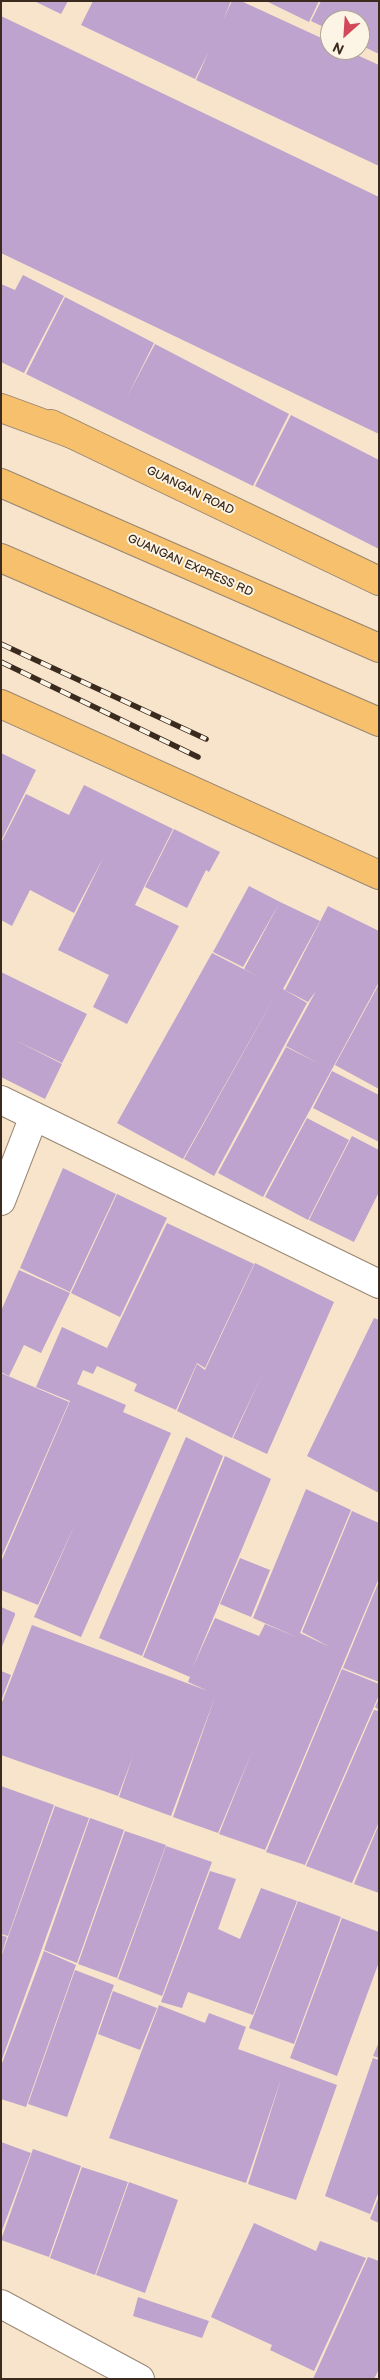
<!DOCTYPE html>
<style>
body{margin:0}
#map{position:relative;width:380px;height:2380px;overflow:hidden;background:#f7e4cb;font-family:"Balsamiq Sans",sans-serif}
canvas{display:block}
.frame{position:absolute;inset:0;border:2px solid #3b2a1e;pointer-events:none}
.north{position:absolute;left:320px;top:10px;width:50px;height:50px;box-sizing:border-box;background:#fcf5e5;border:1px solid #afa495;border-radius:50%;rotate:206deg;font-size:14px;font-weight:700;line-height:20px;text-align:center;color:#3b2a1e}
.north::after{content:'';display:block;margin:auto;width:18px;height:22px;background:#d1495b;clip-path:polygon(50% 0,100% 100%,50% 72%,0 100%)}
</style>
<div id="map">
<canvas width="380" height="2380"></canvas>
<div class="frame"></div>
<div class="north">N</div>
</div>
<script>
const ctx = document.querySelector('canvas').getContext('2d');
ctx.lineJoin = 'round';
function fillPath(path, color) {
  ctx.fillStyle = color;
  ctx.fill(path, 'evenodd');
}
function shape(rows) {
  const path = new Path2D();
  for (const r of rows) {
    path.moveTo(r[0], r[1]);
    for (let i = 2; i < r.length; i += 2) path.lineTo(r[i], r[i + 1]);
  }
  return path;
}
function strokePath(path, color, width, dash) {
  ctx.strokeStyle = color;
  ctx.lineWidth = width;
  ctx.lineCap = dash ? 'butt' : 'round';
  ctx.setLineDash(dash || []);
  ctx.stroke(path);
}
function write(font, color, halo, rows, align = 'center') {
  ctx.font = font + ' "Balsamiq Sans",sans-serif';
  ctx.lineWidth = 4;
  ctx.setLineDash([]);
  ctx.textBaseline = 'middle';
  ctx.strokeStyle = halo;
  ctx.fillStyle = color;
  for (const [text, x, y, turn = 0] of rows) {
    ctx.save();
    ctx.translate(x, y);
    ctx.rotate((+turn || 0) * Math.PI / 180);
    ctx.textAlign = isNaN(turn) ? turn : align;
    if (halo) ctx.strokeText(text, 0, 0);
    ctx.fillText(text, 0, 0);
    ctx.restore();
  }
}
fillPath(shape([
 [34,1,68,1,61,14],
 [93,1,231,1,223,20,232,1,241,1,330,42,330,50,346,50,379,65,379,166,196,80,209,51,195,79,81,25],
 [266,1,319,1,309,22],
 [321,1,379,1,379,54,360,45,360,20,330,20,330,30,311,21],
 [1,16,379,197,379,434,1,253],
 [23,275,64,296,24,373,1,362,1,284,15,290],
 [65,297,154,343,127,397,155,344,289,414,253,486,26,374],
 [291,415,379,460,379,549,255,486],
 [1,753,36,770,1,841],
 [84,785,173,829,135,905,179,926,127,1024,93,1007,109,975,58,950,104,856,74,913,30,890,12,926,1,920,1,843,26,794,69,815],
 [174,829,220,852,209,872,206,870,187,908,145,887],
 [249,886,280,902,243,967,213,952],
 [280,902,320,921,283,989,307,1003,214,1176,184,1159,280,987,183,1159,117,1123,212,953,261,978,244,969],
 [328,906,379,931,379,982,263,1197,218,1173,286,1047,320,1064,286,1046,316,991,308,1002,285,990],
 [1,972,87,1014,62,1063,13,1039,62,1064,45,1099,1,1077],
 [379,984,379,1089,335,1065],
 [332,1071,379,1095,379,1142,313,1108],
 [307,1118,349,1140,308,1220,265,1197],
 [352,1136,379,1150,379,1192,354,1242,309,1220],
 [63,1168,116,1194,70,1292,20,1268],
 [117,1194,167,1218,120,1317,71,1293],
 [167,1223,254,1264,205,1368,197,1363,176,1410,134,1391,137,1384,97,1366,93,1374,83,1370,77,1384,126,1405,123,1412,171,1433,81,1637,34,1617,76,1522,38,1605,1,1590,1,1562,70,1401,36,1387,62,1327,107,1348],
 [255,1263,334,1302,267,1454,233,1438,262,1375,232,1438,177,1411,197,1364,205,1370],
 [19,1270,70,1293,41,1353,24,1345,9,1376,1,1372,1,1311],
 [374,1318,379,1320,379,1493,307,1456],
 [1,1373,69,1402,1,1558],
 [186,1437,223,1456,142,1656,99,1638],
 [225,1456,271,1479,192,1669,215,1618,259,1636,265,1624,299,1638,253,1618,306,1489,351,1510,300,1633,330,1647,302,1632,352,1511,379,1523,379,1578,265,1850,219,1834,253,1749,218,1833,173,1817,216,1694,171,1816,119,1797,133,1756,118,1796,1,1755,1,1705,32,1625,208,1691,188,1682,190,1677,143,1657],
 [240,1558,270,1570,251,1617,220,1604],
 [379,1581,379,1682,343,1668],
 [1,1607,15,1613,15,1615,1,1649],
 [342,1669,379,1684,379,1695,305,1865,266,1852],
 [1,1671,11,1675,1,1701],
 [379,1698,379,1710,375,1707],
 [374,1710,379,1711,379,1822,352,1883,306,1866],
 [1,1786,54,1805,8,1936,1,1934],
 [55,1806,89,1818,1,2062,1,1957],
 [90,1818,124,1830,77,1963,44,1950],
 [379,1824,379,1893,354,1884],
 [125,1831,166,1845,117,1978,78,1964],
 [166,1846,212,1862,162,1996,118,1979],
 [210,1871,236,1879,218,1929,240,1939,261,1888,297,1901,253,2015,188,1992,182,2008,161,2002],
 [298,1901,341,1917,294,2044,249,2028],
 [342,1918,379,1932,379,1962,337,2076,290,2058],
 [1,1935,7,1937,2,1953,1,1953],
 [44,1951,76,1965,26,2107,1,2099,1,2066],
 [75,1970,114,1985,67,2117,28,2104],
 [113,1991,157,2008,140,2050,98,2034],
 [159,2005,205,2023,209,2013,246,2027,238,2049,337,2085,296,2200,248,2184,282,2076,246,2183,109,2138],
 [379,2042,379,2058,373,2056],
 [373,2058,379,2060,379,2191,370,2214,325,2196],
 [1,2142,31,2153,1,2233],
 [33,2149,81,2166,49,2257,1,2240],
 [82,2167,128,2182,95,2275,50,2258],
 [129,2182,178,2200,145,2293,96,2275],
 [379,2196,379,2223,370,2219],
 [254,2223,316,2251,320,2241,366,2258,314,2371,270,2350,272,2345,211,2317],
 [368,2257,379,2261,379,2369,374,2379,313,2379],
 [138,2297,209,2321,202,2338,133,2316]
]), '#bda3ce');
const minor = shape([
 [1,1100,379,1284],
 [1,1201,34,1116],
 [1,2304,140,2379]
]);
const major = shape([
 [51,424,379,581],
 [1,704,379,875]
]);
const highway = shape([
 [1,408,72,434],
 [1,483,379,648],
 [1,558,379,722]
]);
strokePath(minor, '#998774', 30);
strokePath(major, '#998774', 30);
strokePath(highway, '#998774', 30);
strokePath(minor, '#fff', 28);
strokePath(major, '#f7c06c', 28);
strokePath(highway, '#f7c06c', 28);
const rail = shape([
 [1,644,206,739],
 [1,662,198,757]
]);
strokePath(rail, '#3b2a1e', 5.5);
strokePath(rail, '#fcf5e5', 4, [11]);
write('12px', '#3b2a1e', '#fcf5e5', [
 ["GUANGAN ROAD",190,491,26],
 ["GUANGAN EXPRESS RD",190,566,24]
]);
</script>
